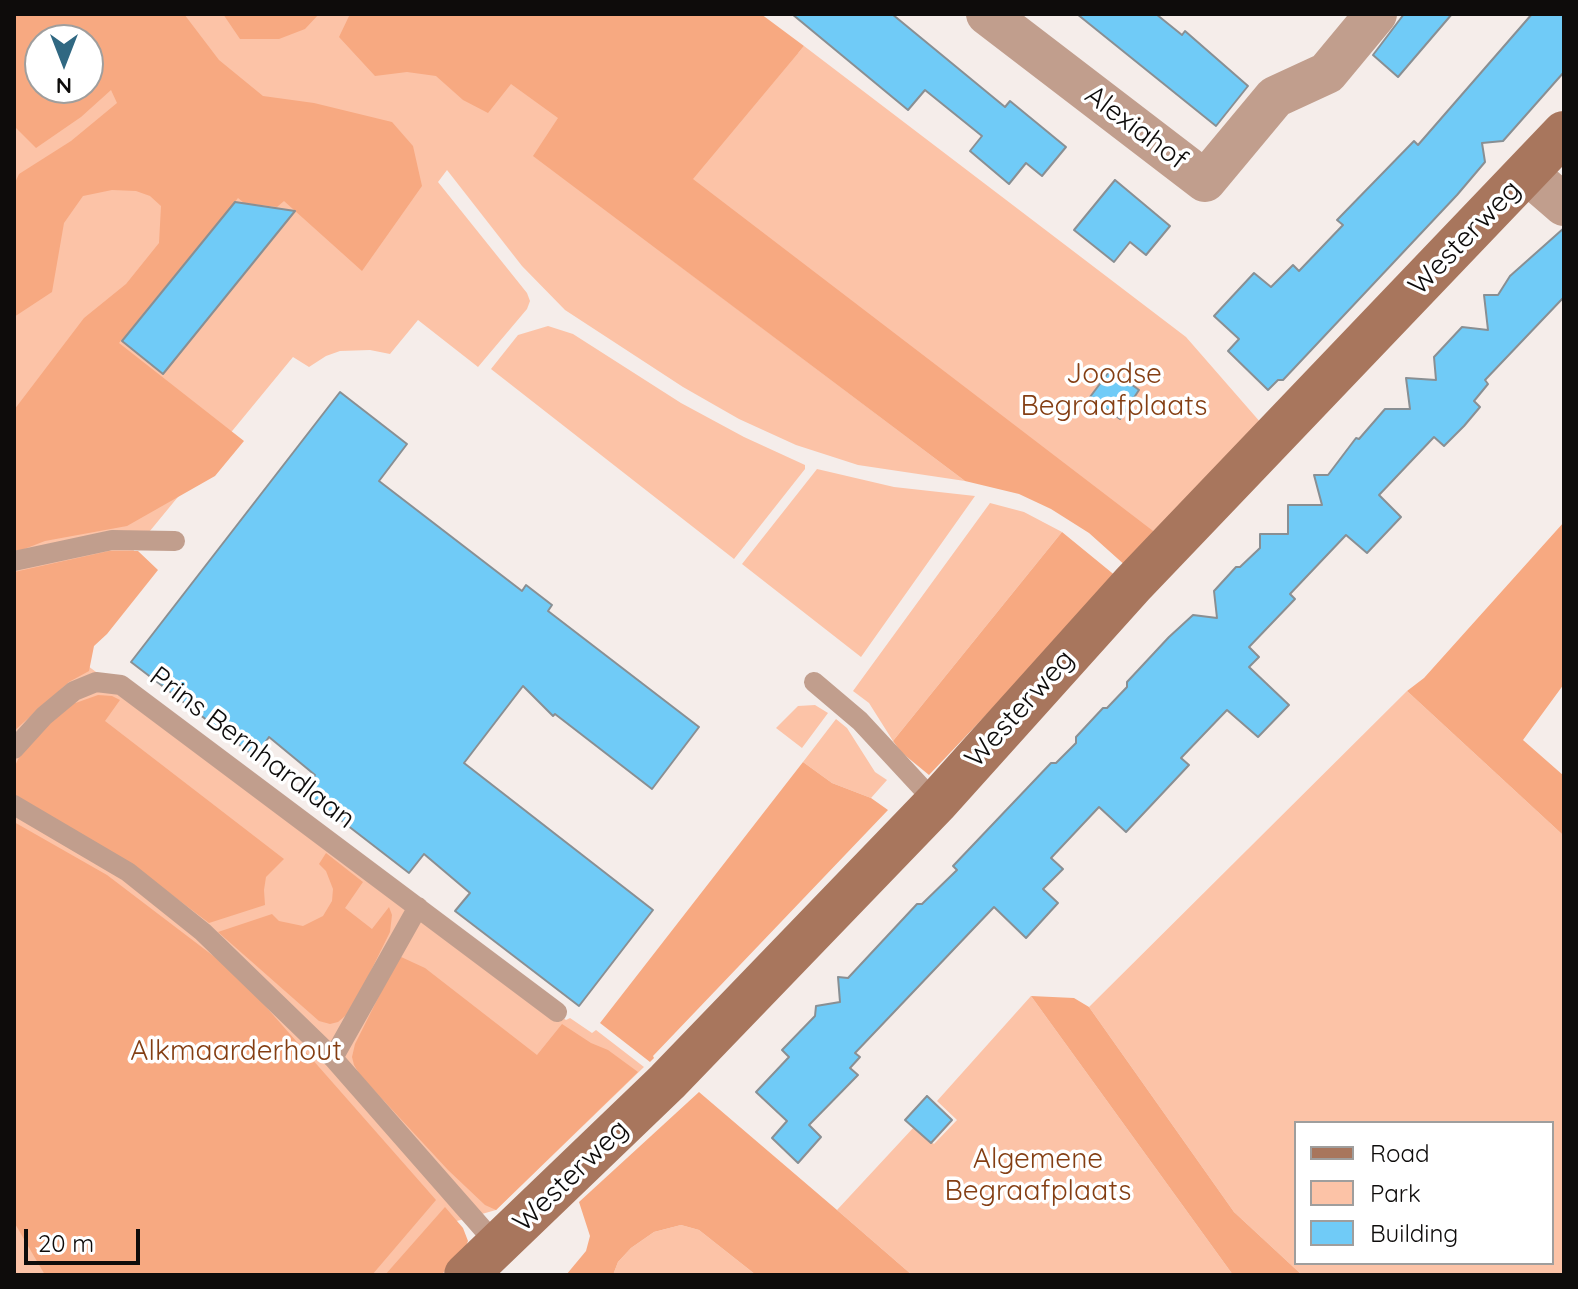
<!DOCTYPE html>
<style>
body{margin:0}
#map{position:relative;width:1578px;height:1289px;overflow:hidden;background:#f5edea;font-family:Quicksand,sans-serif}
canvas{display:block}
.frame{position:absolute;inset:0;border:16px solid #0e0c0b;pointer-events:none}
.legend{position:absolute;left:1294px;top:1121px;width:260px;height:144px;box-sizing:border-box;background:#fff;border:2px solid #9f9e9d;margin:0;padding:10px 14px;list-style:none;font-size:24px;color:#0e0c0b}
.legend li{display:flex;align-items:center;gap:16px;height:40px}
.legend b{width:40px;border:2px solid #9f9e9d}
.north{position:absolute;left:24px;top:24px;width:80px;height:80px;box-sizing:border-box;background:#fff;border:2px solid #9f9e9d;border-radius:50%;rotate:180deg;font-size:22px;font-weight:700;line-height:32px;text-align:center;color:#0e0c0b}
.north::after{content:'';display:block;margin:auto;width:28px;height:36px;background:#306882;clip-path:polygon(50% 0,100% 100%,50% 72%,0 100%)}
.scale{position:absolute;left:24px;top:1229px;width:116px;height:36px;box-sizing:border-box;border:4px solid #0e0c0b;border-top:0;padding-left:10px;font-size:24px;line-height:28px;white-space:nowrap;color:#0e0c0b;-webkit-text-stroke:6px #fff;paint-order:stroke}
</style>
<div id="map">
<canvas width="1578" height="1289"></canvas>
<div class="frame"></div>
<ul class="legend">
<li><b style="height:10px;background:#a8765d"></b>Road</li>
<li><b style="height:22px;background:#fcc3a7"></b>Park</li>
<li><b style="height:22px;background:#70cbf7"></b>Building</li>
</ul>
<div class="north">N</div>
<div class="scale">20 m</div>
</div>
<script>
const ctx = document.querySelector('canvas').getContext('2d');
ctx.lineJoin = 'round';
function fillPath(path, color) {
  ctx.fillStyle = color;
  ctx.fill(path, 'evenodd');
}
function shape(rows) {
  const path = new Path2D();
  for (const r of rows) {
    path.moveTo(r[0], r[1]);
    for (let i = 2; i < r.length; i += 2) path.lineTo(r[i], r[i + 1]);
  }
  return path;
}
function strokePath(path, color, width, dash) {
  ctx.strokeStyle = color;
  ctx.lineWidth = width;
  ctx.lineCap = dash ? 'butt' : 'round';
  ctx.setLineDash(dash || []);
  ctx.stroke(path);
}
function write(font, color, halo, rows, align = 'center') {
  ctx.font = font + ' Quicksand,sans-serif';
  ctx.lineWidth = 7;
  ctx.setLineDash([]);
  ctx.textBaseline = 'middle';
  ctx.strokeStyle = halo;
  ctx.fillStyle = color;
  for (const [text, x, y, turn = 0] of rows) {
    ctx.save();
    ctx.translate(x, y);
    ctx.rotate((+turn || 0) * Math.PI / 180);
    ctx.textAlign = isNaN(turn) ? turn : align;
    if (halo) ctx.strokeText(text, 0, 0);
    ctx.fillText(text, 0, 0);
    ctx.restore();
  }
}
fillPath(shape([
 [14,14,745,14,798,53,804,46,1186,337,1261,423,1157,534,668,257,965,481,858,465,796,445,739,419,683,387,565,310,522,266,447,170,438,182,527,293,530,301,527,309,478,367,418,320,390,354,370,350,340,351,326,356,309,367,293,357,131,554,65,649,566,1020,570,1018,592,1033,596,1030,644,1067,496,1210,432,1228,389,1275,14,1275],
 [40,40,88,40,88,88,40,88],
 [548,326,573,334,681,403,744,437,805,465,805,469,734,559,491,369,518,335],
 [817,469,894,487,975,496,861,657,742,564],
 [990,503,1024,512,1062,532,893,741,869,703,853,691],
 [1407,691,1564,836,1564,1275,1302,1275,1234,1212,1089,1007],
 [1296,1123,1552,1123,1552,1263,1296,1263],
 [815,705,828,713,802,748,776,728,798,706],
 [836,719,847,728,875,772,887,780,871,798,832,783,803,762],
 [1031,996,1233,1275,912,1275,837,1210,914,1127,934,1144,957,1120,937,1101],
 [681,1225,699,1230,756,1275,613,1275,618,1262,631,1248,654,1232]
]), '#fcc3a7');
fillPath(shape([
 [20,14,184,14,219,60,263,96,314,103,392,122,413,146,422,186,362,271,284,201,277,207,244,203,238,198,119,343,244,441,215,476,127,526,45,541,14,553,14,410,84,318,126,284,159,243,161,206,150,196,136,191,112,190,83,196,64,223,52,292,14,317,14,185,19,174,71,141,117,103,111,90,81,117,36,148,14,126,14,17],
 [40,40,88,40,88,88,40,88],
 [223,14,319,14,305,29,279,39,240,39],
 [350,14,761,14,804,46,693,179,1157,534,1127,567,1089,533,1051,509,1019,494,965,481,533,156,558,118,511,84,488,113,463,100,436,76,407,72,375,76,339,37],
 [1564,522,1564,684,1523,740,1564,776,1564,836,1407,691,1424,678],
 [1062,532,1117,577,929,775,901,752,893,741],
 [109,551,138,551,158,570,107,634,94,646,89,671,69,682,14,731,14,572],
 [98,695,112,696,120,700,105,721,284,859,266,877,264,890,265,905,209,923,139,870,17,798,14,793,14,768,22,751,67,706],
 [803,762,832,783,871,798,888,810,653,1056,654,1058,650,1062,600,1023],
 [14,822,107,875,220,961,260,1000,436,1200,372,1275,45,1275,14,1222],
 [326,853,363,882,345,908,372,929,389,907,392,915,390,932,351,1011,338,1022,330,1024,319,1021,218,932,272,914,279,921,303,926,323,916,332,901,333,889,326,871,319,864],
 [399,956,425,968,537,1055,562,1024,591,1043,608,1050,638,1072,496,1210,485,1205,448,1170,360,1075,354,1065,352,1057,355,1044],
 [1031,996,1074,998,1089,1007,1234,1212,1302,1275,1233,1275],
 [699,1092,837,1210,912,1275,756,1275,699,1230,681,1225,654,1232,631,1248,618,1262,613,1275,566,1275,586,1251,590,1236,579,1202],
 [445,1207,463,1228,468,1241,462,1256,441,1275,385,1275]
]), '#f7a981');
const building = shape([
 [792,14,892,14,1005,107,1010,101,1066,147,1042,176,1026,163,1009,184,970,151,982,136,925,90,908,110,792,14],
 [1077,14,1156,14,1182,35,1185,31,1248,86,1216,126,1077,14],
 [1404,14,1452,14,1398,77,1373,55,1404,14],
 [1532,14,1564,14,1564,72,1503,141,1482,143,1485,162,1457,195,1283,380,1278,380,1268,390,1228,351,1239,339,1214,316,1254,273,1271,287,1293,265,1299,271,1343,225,1337,220,1414,141,1418,145,1532,14],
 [1115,180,1170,226,1146,255,1130,242,1114,262,1074,230,1115,180],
 [235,202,295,211,163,374,122,341,235,202],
 [1564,228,1564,297,1485,380,1488,384,1474,401,1480,407,1464,426,1444,446,1434,437,1379,495,1401,517,1367,553,1346,535,1290,594,1295,599,1249,647,1259,657,1249,667,1289,705,1258,737,1227,710,1181,758,1189,765,1126,832,1099,807,1051,858,1063,869,1043,889,1058,903,1026,938,994,907,855,1053,860,1057,850,1068,858,1075,809,1125,821,1137,798,1163,772,1138,787,1121,756,1092,789,1057,782,1050,815,1016,816,1006,840,1002,838,977,848,978,917,904,922,904,957,870,953,866,1051,763,1056,763,1076,743,1076,737,1103,708,1107,708,1127,687,1127,682,1169,637,1193,615,1217,618,1214,591,1236,567,1240,567,1260,548,1260,534,1288,534,1288,505,1322,505,1314,475,1328,475,1356,438,1359,439,1385,409,1410,409,1406,378,1436,380,1434,357,1462,327,1488,330,1484,295,1498,295,1510,276,1564,228],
 [1111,369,1139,390,1120,419,1090,397,1111,369],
 [340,392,407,444,379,481,522,591,526,585,552,605,548,611,699,727,652,789,555,714,553,716,523,686,464,763,653,910,579,1006,455,911,470,893,424,854,409,873,303,791,315,775,269,737,255,757,131,662,340,392],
 [927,1096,952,1120,931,1143,905,1120,927,1096]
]);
fillPath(building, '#70cbf7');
strokePath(building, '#898f93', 2);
strokePath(shape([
 [14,561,112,540,175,541],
 [814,682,860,721,936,803],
 [14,749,44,716,74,691,96,682,121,685,557,1012],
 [14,805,128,872,203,932,333,1058,498,1246],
 [333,1058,418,907]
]), '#c19e8d', 20);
strokePath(shape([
 [987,14,1205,181,1275,97,1327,73,1376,14],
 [1527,173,1564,205]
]), '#c19e8d', 42);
strokePath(shape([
 [466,1275,667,1082,936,803,1133,584,1564,133]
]), '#a8765d', 44);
write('28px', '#0e0c0b', '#fff', [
 ["Alexiahof",1136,128,37],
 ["Westerweg",1465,238,-46],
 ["Westerweg",1020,709,-48],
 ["Prins Bernhardlaan",252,748,37],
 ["Westerweg",571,1176,-44]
]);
write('28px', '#843e13', '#fff', [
 ["Joodse",1114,375],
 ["Begraafplaats",1114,407],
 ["Alkmaarderhout",236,1052],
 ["Algemene",1038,1160],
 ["Begraafplaats",1038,1192]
]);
</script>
